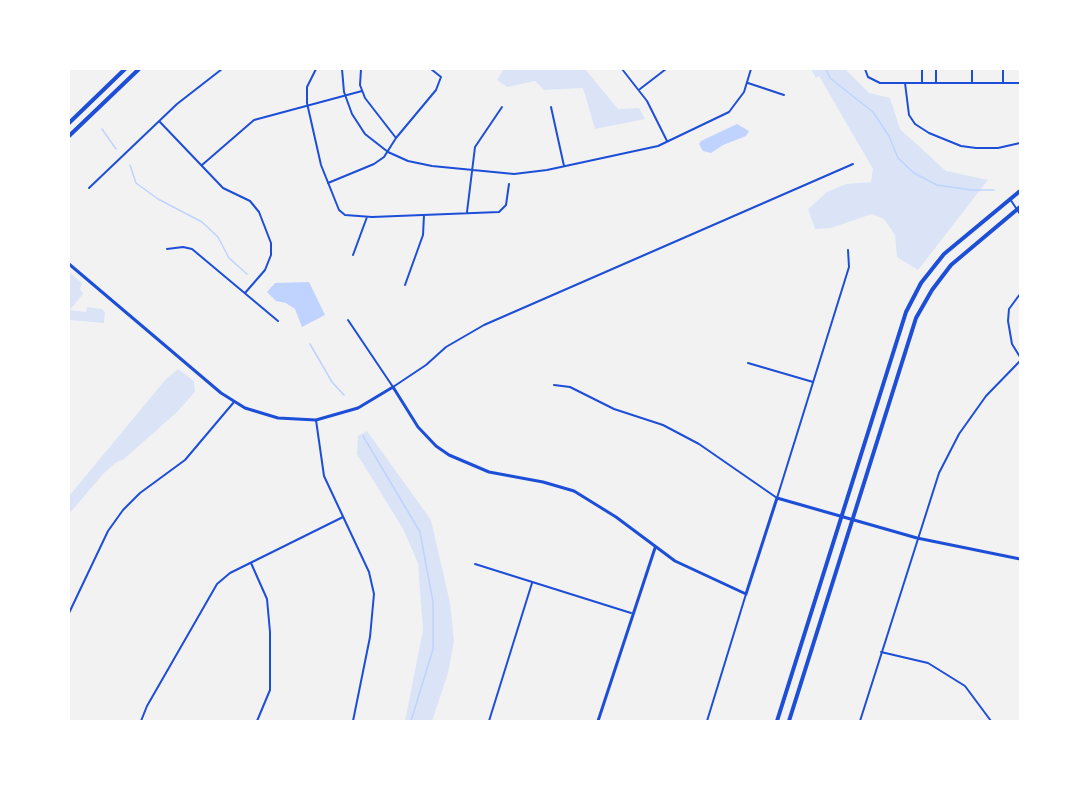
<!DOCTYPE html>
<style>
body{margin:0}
#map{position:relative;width:1089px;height:790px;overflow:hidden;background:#f2f2f2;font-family:Manrope,sans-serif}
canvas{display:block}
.frame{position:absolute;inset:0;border:70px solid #fff;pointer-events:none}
</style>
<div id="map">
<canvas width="1089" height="790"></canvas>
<div class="frame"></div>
</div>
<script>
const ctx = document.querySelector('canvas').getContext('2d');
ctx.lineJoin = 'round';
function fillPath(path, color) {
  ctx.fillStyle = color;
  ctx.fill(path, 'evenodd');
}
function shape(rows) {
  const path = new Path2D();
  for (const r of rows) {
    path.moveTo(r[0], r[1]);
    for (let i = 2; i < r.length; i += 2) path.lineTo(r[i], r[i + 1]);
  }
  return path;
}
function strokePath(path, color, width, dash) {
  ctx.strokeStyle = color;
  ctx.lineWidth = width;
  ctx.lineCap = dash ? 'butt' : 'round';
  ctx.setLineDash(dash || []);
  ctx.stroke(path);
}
fillPath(shape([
 [504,69,585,69,618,109,639,108,645,119,595,129,583,88,544,90,535,81,507,87,497,80],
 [811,69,845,69,869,93,890,98,900,129,946,171,988,180,918,270,897,257,895,235,884,219,872,214,831,228,815,229,808,209,827,192,846,184,871,182,873,169,819,76,816,78],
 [69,272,82,283,80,289,83,294,70,310,86,312,87,307,102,309,105,312,104,323,69,320],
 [178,369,194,381,195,392,176,413,124,459,117,462,104,473,69,514,69,496,166,379],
 [367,431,431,520,450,603,454,641,448,673,432,721,405,721,423,630,418,563,403,529,357,454,358,436]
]), '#dbe4f7');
fillPath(shape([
 [737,124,749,131,746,136,723,145,711,153,703,151,699,144,701,141],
 [309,282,325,315,302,327,295,309,286,303,276,301,267,292,275,283]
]), '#bfd3fe');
strokePath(shape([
 [826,69,830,78,873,112,889,136,898,158,914,173,937,185,971,190,994,190],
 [102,129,116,149],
 [130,165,136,183,158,199,202,222,218,237,229,258,247,274],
 [310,344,332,382,344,395],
 [363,436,420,532,433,602,433,649,411,721]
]), '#bfd3fe', 1.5);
strokePath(shape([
 [316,69,307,87,307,103,321,165,339,210,345,215,372,217,499,212,506,205,509,184],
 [342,69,344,92,352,114,365,134,388,152,408,161,432,166,514,174,547,170,658,146,729,112,744,92,751,69],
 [361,69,360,85,365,98,396,138],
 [622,69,647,101,667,141],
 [865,69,868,77,880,83,1020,83],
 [748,83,784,95],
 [905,83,909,115,915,124,929,133,961,146,976,148,998,148,1020,143],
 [922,83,922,69],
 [936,83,936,69],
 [972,83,972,69],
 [1003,83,1003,69],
 [640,89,666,69],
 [551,107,564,166],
 [159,121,223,188,250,201,259,212,271,243,271,255,265,270,245,293],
 [202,165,254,120,362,91],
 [328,183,374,164,384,157,396,138,436,90,441,77,431,69],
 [89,188,177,104,222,69],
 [1010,199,1020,214],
 [467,212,475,147,502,107],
 [167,249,183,247,192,249,278,321],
 [353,255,367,217],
 [405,285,423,235,424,215],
 [1020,294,1009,309,1008,321,1012,344,1020,357],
 [348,320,393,387,426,365,446,347,484,325,853,164],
 [748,363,813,382],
 [554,385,570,387,614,409,663,425,699,444,777,498,849,267,848,250],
 [316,420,324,476,369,572,374,594,370,637,353,721],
 [251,563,267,599,270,632,270,690,257,721],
 [475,564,631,613],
 [69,613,108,531,123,510,140,493,185,460,234,402],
 [881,652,928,663,965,686,991,721],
 [141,721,147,706,217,584,230,573,343,517],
 [489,721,532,583],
 [707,721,746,594],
 [860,721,939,473,959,434,986,396,1020,361]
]), '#1d4ed8', 2);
strokePath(shape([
 [69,264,221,393,245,408,278,418,316,420,358,408,393,387,418,427,436,446,449,455,489,472,543,482,574,491,616,517,675,561,746,594,777,498,917,538,1020,559],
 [598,721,655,548]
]), '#1d4ed8', 3);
strokePath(shape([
 [777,721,906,312,921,283,944,254,1020,191],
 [789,721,916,318,932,290,951,265,1020,207]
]), '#1d4ed8', 4);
strokePath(shape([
 [69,123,125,69],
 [69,136,139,69]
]), '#1d4ed8', 4);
</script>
